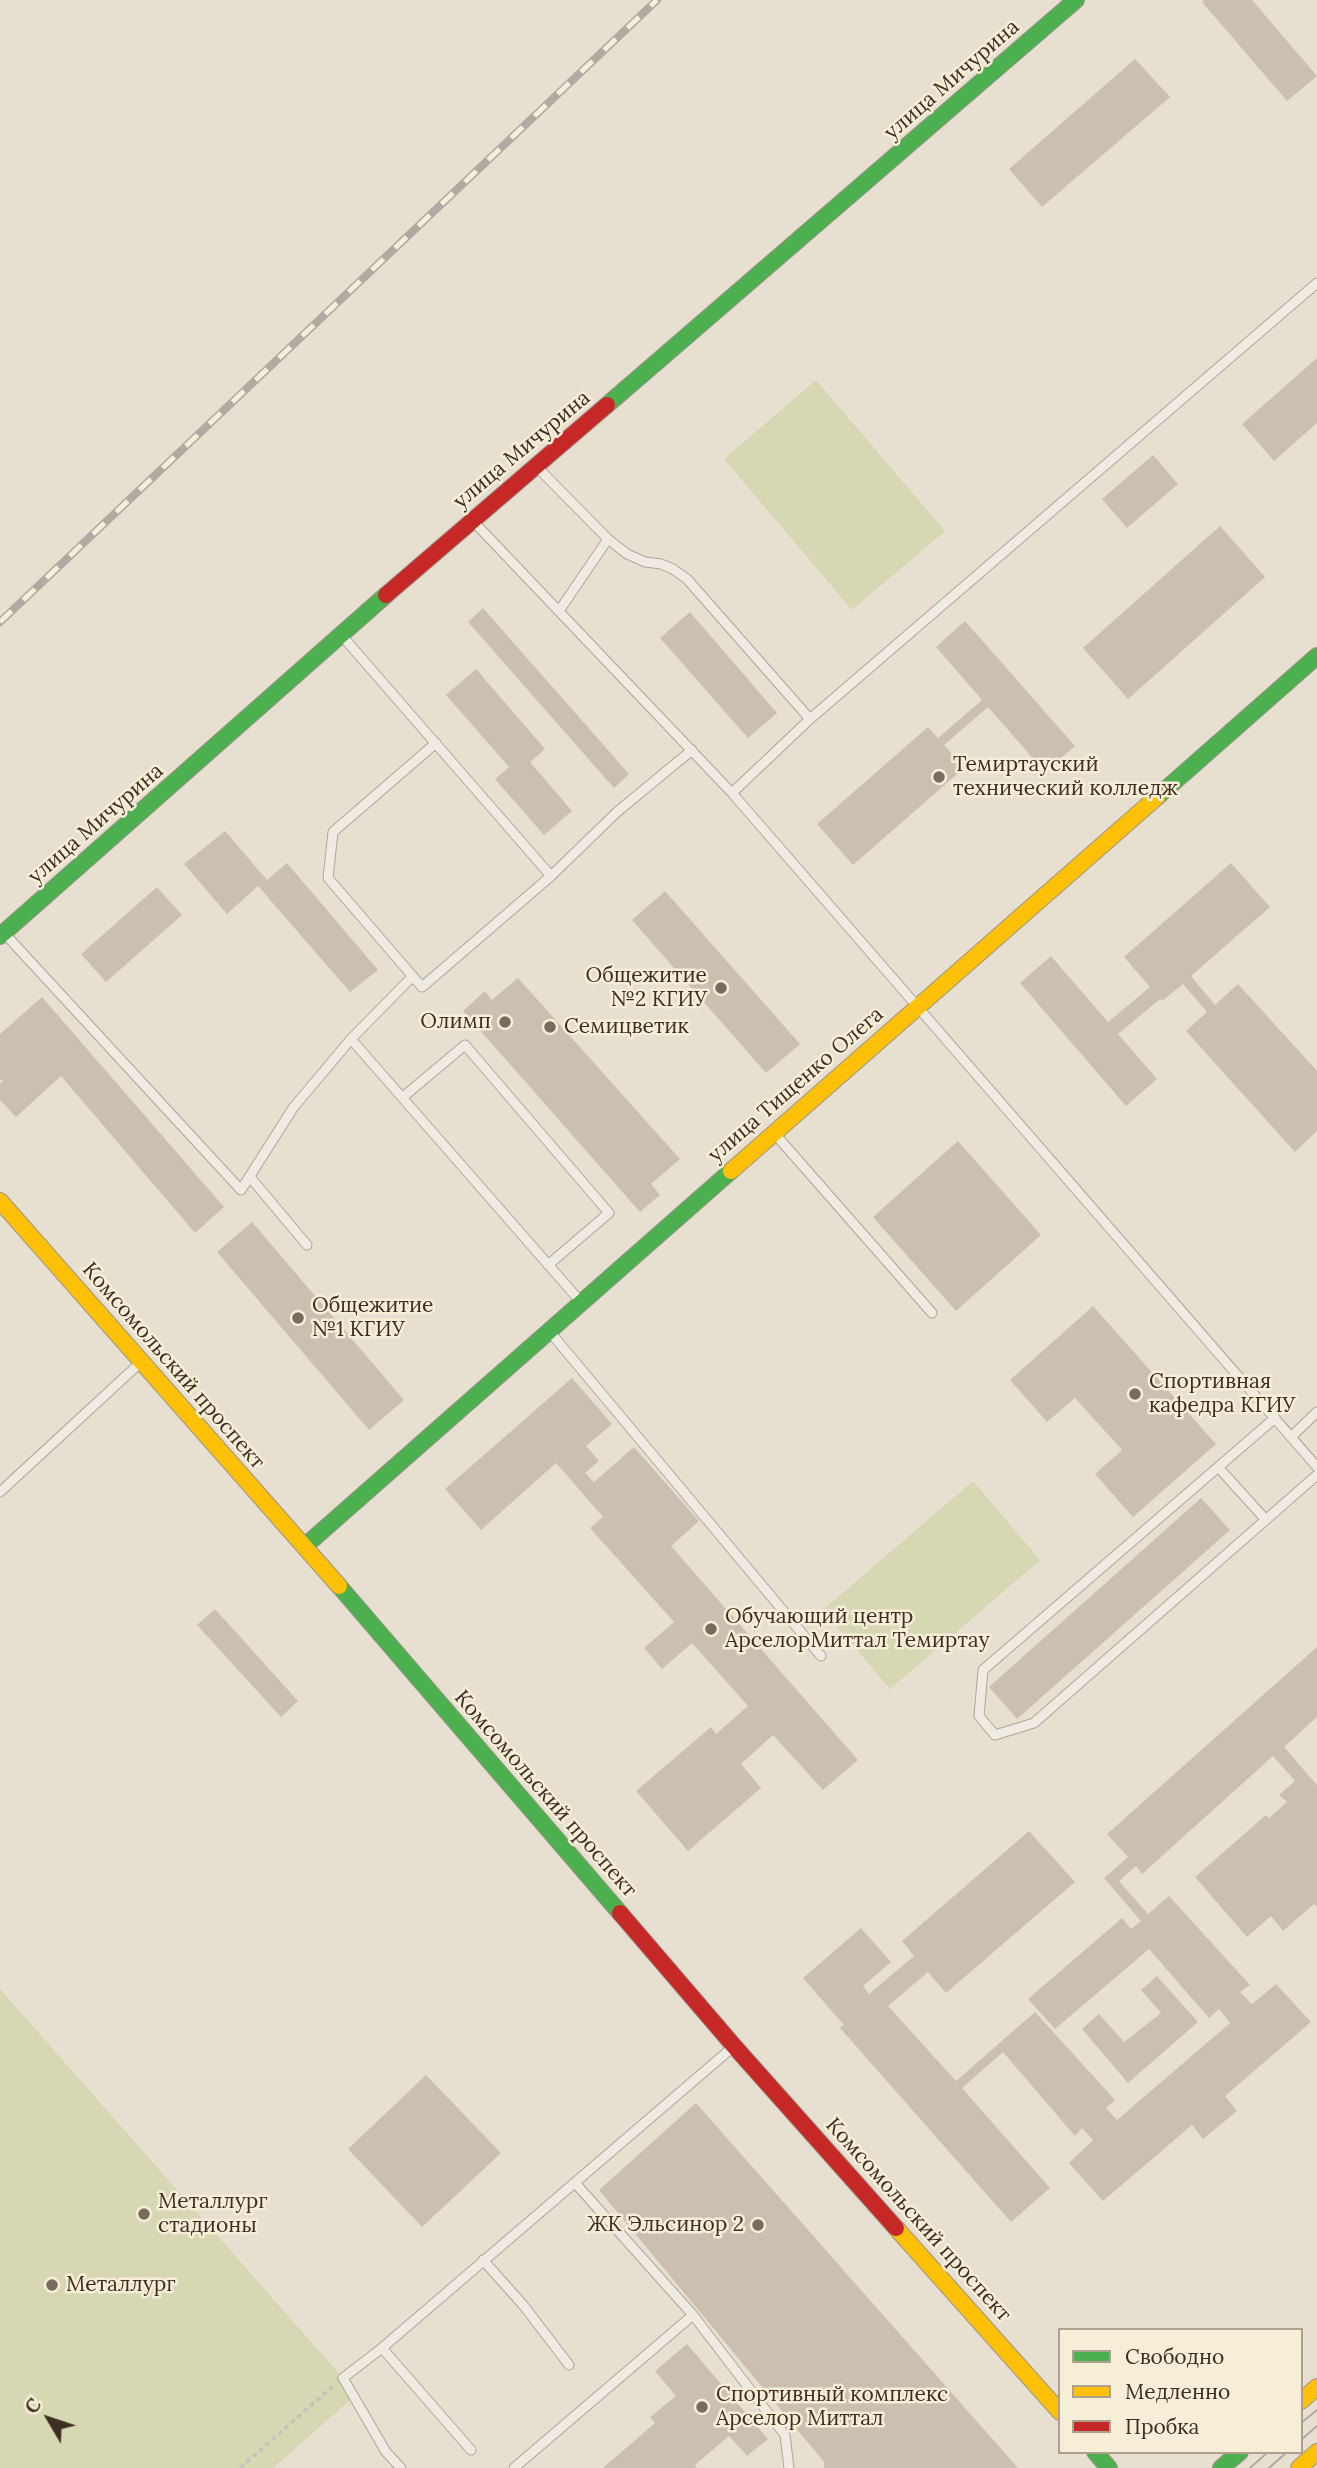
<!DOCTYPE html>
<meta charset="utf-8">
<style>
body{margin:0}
#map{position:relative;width:1317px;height:2468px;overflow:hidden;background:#e7e0d1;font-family:Lora,serif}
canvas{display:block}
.legend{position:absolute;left:1058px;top:2328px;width:245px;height:126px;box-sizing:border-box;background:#f7eed8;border:2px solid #ada18e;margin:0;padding:9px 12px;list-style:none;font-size:21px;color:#3d2e20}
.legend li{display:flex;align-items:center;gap:14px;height:35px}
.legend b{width:35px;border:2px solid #ada18e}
.north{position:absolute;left:14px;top:2384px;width:70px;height:70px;-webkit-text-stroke:5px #f7eed8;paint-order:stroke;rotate:309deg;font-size:19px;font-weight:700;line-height:28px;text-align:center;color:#3d2e20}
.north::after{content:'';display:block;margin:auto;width:24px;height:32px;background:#3d2e20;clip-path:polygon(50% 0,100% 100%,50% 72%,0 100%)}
</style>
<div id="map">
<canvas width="1317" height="2468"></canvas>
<ul class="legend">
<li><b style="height:9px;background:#4caf50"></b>Свободно</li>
<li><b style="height:9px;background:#ffc107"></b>Медленно</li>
<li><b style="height:9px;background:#c62828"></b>Пробка</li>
</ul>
<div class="north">С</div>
</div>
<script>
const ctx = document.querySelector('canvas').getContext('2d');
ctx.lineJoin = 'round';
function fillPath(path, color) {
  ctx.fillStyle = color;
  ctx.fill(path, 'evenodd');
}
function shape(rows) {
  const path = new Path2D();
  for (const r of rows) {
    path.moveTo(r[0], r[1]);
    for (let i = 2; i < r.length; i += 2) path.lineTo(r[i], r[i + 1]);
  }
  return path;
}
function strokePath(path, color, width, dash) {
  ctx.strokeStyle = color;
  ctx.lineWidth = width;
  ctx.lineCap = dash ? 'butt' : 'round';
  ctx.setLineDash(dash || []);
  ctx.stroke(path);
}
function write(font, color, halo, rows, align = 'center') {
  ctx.font = font + ' Lora,serif';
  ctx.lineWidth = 5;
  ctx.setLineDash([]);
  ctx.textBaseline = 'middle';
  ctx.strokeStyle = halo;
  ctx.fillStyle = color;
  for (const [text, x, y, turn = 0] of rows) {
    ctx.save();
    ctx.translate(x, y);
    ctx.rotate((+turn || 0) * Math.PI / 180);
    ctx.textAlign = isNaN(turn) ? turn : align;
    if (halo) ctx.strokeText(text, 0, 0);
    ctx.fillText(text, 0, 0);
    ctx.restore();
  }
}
fillPath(shape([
 [816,380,945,531,852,610,724,459],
 [973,1481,1040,1560,890,1689,823,1610],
 [0,1989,357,2394,273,2468,0,2468]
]), '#d6d7b3');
fillPath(shape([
 [1204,0,1252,0,1317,76,1287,101,1202,2],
 [1135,59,1170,97,1042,207,1009,169],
 [1317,358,1317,423,1274,461,1242,424],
 [1153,455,1178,484,1127,528,1102,499],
 [1220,526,1265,577,1128,699,1083,648],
 [483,608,629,774,614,788,468,622],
 [690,612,777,713,748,738,660,638],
 [965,621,1075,746,1045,772,988,707,944,745,964,768,853,865,817,824,928,727,938,738,982,700,936,647],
 [476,669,545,749,530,762,572,811,544,835,495,779,509,767,446,695],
 [225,831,267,880,287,863,378,970,350,992,258,886,227,914,184,864],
 [1231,863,1270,907,1191,976,1215,1005,1238,984,1317,1071,1317,1131,1295,1152,1186,1031,1207,1012,1183,984,1162,1001,1160,999,1118,1034,1157,1079,1126,1106,1020,983,1051,956,1108,1022,1150,987,1124,957],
 [157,887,182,915,106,982,81,954],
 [665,891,800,1044,766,1073,632,920],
 [518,978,680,1159,651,1184,660,1195,640,1212,463,1011,485,991,492,1000],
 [42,997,224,1207,195,1233,61,1076,16,1117,0,1100,0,1084,3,1081,0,1079,0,1034],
 [958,1141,1041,1235,956,1311,873,1217],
 [252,1222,404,1400,369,1430,217,1252],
 [1093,1306,1216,1444,1133,1517,1095,1474,1122,1450,1075,1398,1047,1422,1010,1380],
 [572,1378,612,1424,586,1446,599,1461,585,1473,594,1482,634,1447,699,1521,671,1546,858,1760,823,1790,773,1735,741,1764,761,1788,688,1851,636,1791,711,1727,716,1734,748,1706,692,1643,662,1669,644,1648,674,1622,590,1528,603,1517,556,1463,481,1530,445,1489],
 [1201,1498,1230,1530,1017,1719,989,1687],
 [215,1609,298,1701,281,1717,197,1625],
 [1317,1647,1317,1717,1284,1747,1317,1785,1317,1907,1314,1904,1283,1931,1271,1916,1247,1937,1195,1877,1266,1815,1269,1818,1287,1802,1279,1795,1295,1781,1273,1756,1142,1874,1136,1866,1119,1881,1148,1914,1169,1896,1250,1985,1240,1992,1252,2004,1276,1984,1311,2022,1225,2096,1237,2111,1203,2139,1192,2125,1103,2201,1069,2163,1093,2140,1082,2128,1075,2136,1003,2052,962,2088,1050,2188,1011,2222,840,2028,844,2025,803,1978,861,1928,891,1962,863,1986,869,1994,914,1956,902,1941,1029,1831,1075,1882,946,1993,928,1972,888,2006,956,2081,1035,2012,1115,2100,1106,2108,1117,2120,1230,2023,1219,2009,1209,2018,1149,1949,1055,2029,1028,1999,1122,1918,1131,1929,1141,1921,1104,1878,1128,1857,1107,1834],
 [1157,1976,1198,2022,1128,2083,1082,2029,1099,2014,1124,2042,1161,2013,1141,1990],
 [426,2075,501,2153,422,2227,348,2149],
 [696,2103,1018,2468,824,2468,824,2462,599,2190],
 [687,2344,768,2439,747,2456,729,2436,695,2465,697,2468,603,2468,655,2423,650,2417,676,2396,655,2371]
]), '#cbbfb2');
const lane = shape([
 [537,467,608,539,627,554,645,562,661,564,673,569,687,579,810,719,732,793],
 [473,521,732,793,1317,1467],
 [559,611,608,539],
 [343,637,551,876,617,812,692,750],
 [810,719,1317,283],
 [436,743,333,832,328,878,422,987,551,876],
 [5,934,241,1190,293,1108,351,1039,413,976],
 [351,1039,580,1301],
 [403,1097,465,1045,609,1213,548,1265],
 [775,1134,932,1313],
 [250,1177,307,1245],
 [550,1332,821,1656],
 [1275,1418,983,1670,979,1716,995,1735,1034,1723,1317,1475],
 [1291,1437,1317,1412],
 [1218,1467,1266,1520],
 [0,1492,140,1363],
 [576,2184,693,2315,785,2435,789,2468],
 [483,2260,524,2306,569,2365],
 [382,2348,471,2450],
 [401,2468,386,2452,343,2378,382,2348,733,2047],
 [514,2468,693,2315]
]);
const fast = shape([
 [607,405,1076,0],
 [1157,797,1317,656],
 [0,936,386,595],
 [305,1546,731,1171],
 [339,1586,620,1913],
 [1095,2452,1109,2468],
 [1221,2468,1240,2452]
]);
const slow = shape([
 [731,1171,1157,797],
 [0,1201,339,1586],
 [896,2228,1060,2412],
 [1301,2401,1317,2387],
 [1299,2468,1317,2452]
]);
const jam = shape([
 [386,595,607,405],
 [620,1913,734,2046,896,2228]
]);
strokePath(lane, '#ada599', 11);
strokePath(fast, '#9c958a', 18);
strokePath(slow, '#9c958a', 18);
strokePath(jam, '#9c958a', 18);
strokePath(shape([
 [240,2468,333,2386]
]), '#c8c2b9', 3.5, [5, 3.5]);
strokePath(lane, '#efebe3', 9);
strokePath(fast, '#4caf50', 16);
strokePath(slow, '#ffc107', 16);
strokePath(jam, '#c62828', 16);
strokePath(shape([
 [1301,2423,1317,2410],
 [1301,2440,1317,2426],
 [1250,2468,1268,2452],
 [1269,2468,1287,2452]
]), '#afaaa2', 2);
const rail = shape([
 [0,622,657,0]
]);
strokePath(rail, '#afaaa2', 8);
strokePath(rail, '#f7eed8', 5, [16]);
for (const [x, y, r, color] of [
 [939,777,7,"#786c5e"],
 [721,988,7,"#786c5e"],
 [505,1022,7,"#786c5e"],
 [550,1027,7,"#786c5e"],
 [298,1318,7,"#786c5e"],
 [1135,1394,7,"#786c5e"],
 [711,1629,7,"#786c5e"],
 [144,2214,7,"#786c5e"],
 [758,2225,7,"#786c5e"],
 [52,2285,7,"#786c5e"],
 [702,2407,7,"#786c5e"]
]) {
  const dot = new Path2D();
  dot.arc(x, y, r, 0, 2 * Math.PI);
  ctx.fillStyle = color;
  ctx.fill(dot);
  strokePath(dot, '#f7eed8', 2.5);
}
write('21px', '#3d2e20', '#f7eed8', [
 ["улица Мичурина",952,80,-41],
 ["улица Мичурина",522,450,-40],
 ["улица Мичурина",96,824,-41],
 ["улица Тищенко Олега",796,1085,-41],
 ["Комсомольский проспект",173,1366,49],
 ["Комсомольский проспект",545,1794,49],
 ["Комсомольский проспект",918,2220,48]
]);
write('21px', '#3d2e20', '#f7eed8', [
 ["Темиртауский",953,765],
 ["технический колледж",953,789],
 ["Общежитие",707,976,"right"],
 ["№2 КГИУ",707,1000,"right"],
 ["Олимп",491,1022,"right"],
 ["Семицветик",564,1027],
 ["Общежитие",312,1306],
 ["№1 КГИУ",312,1330],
 ["Спортивная",1149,1382],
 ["кафедра КГИУ",1149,1406],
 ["Обучающий центр",725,1617],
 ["АрселорМиттал Темиртау",725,1641],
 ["Металлург",158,2202],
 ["стадионы",158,2226],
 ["ЖК Эльсинор 2",744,2225,"right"],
 ["Металлург",66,2285],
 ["Спортивный комплекс",716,2395],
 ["Арселор Миттал",716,2419]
], 'left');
</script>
